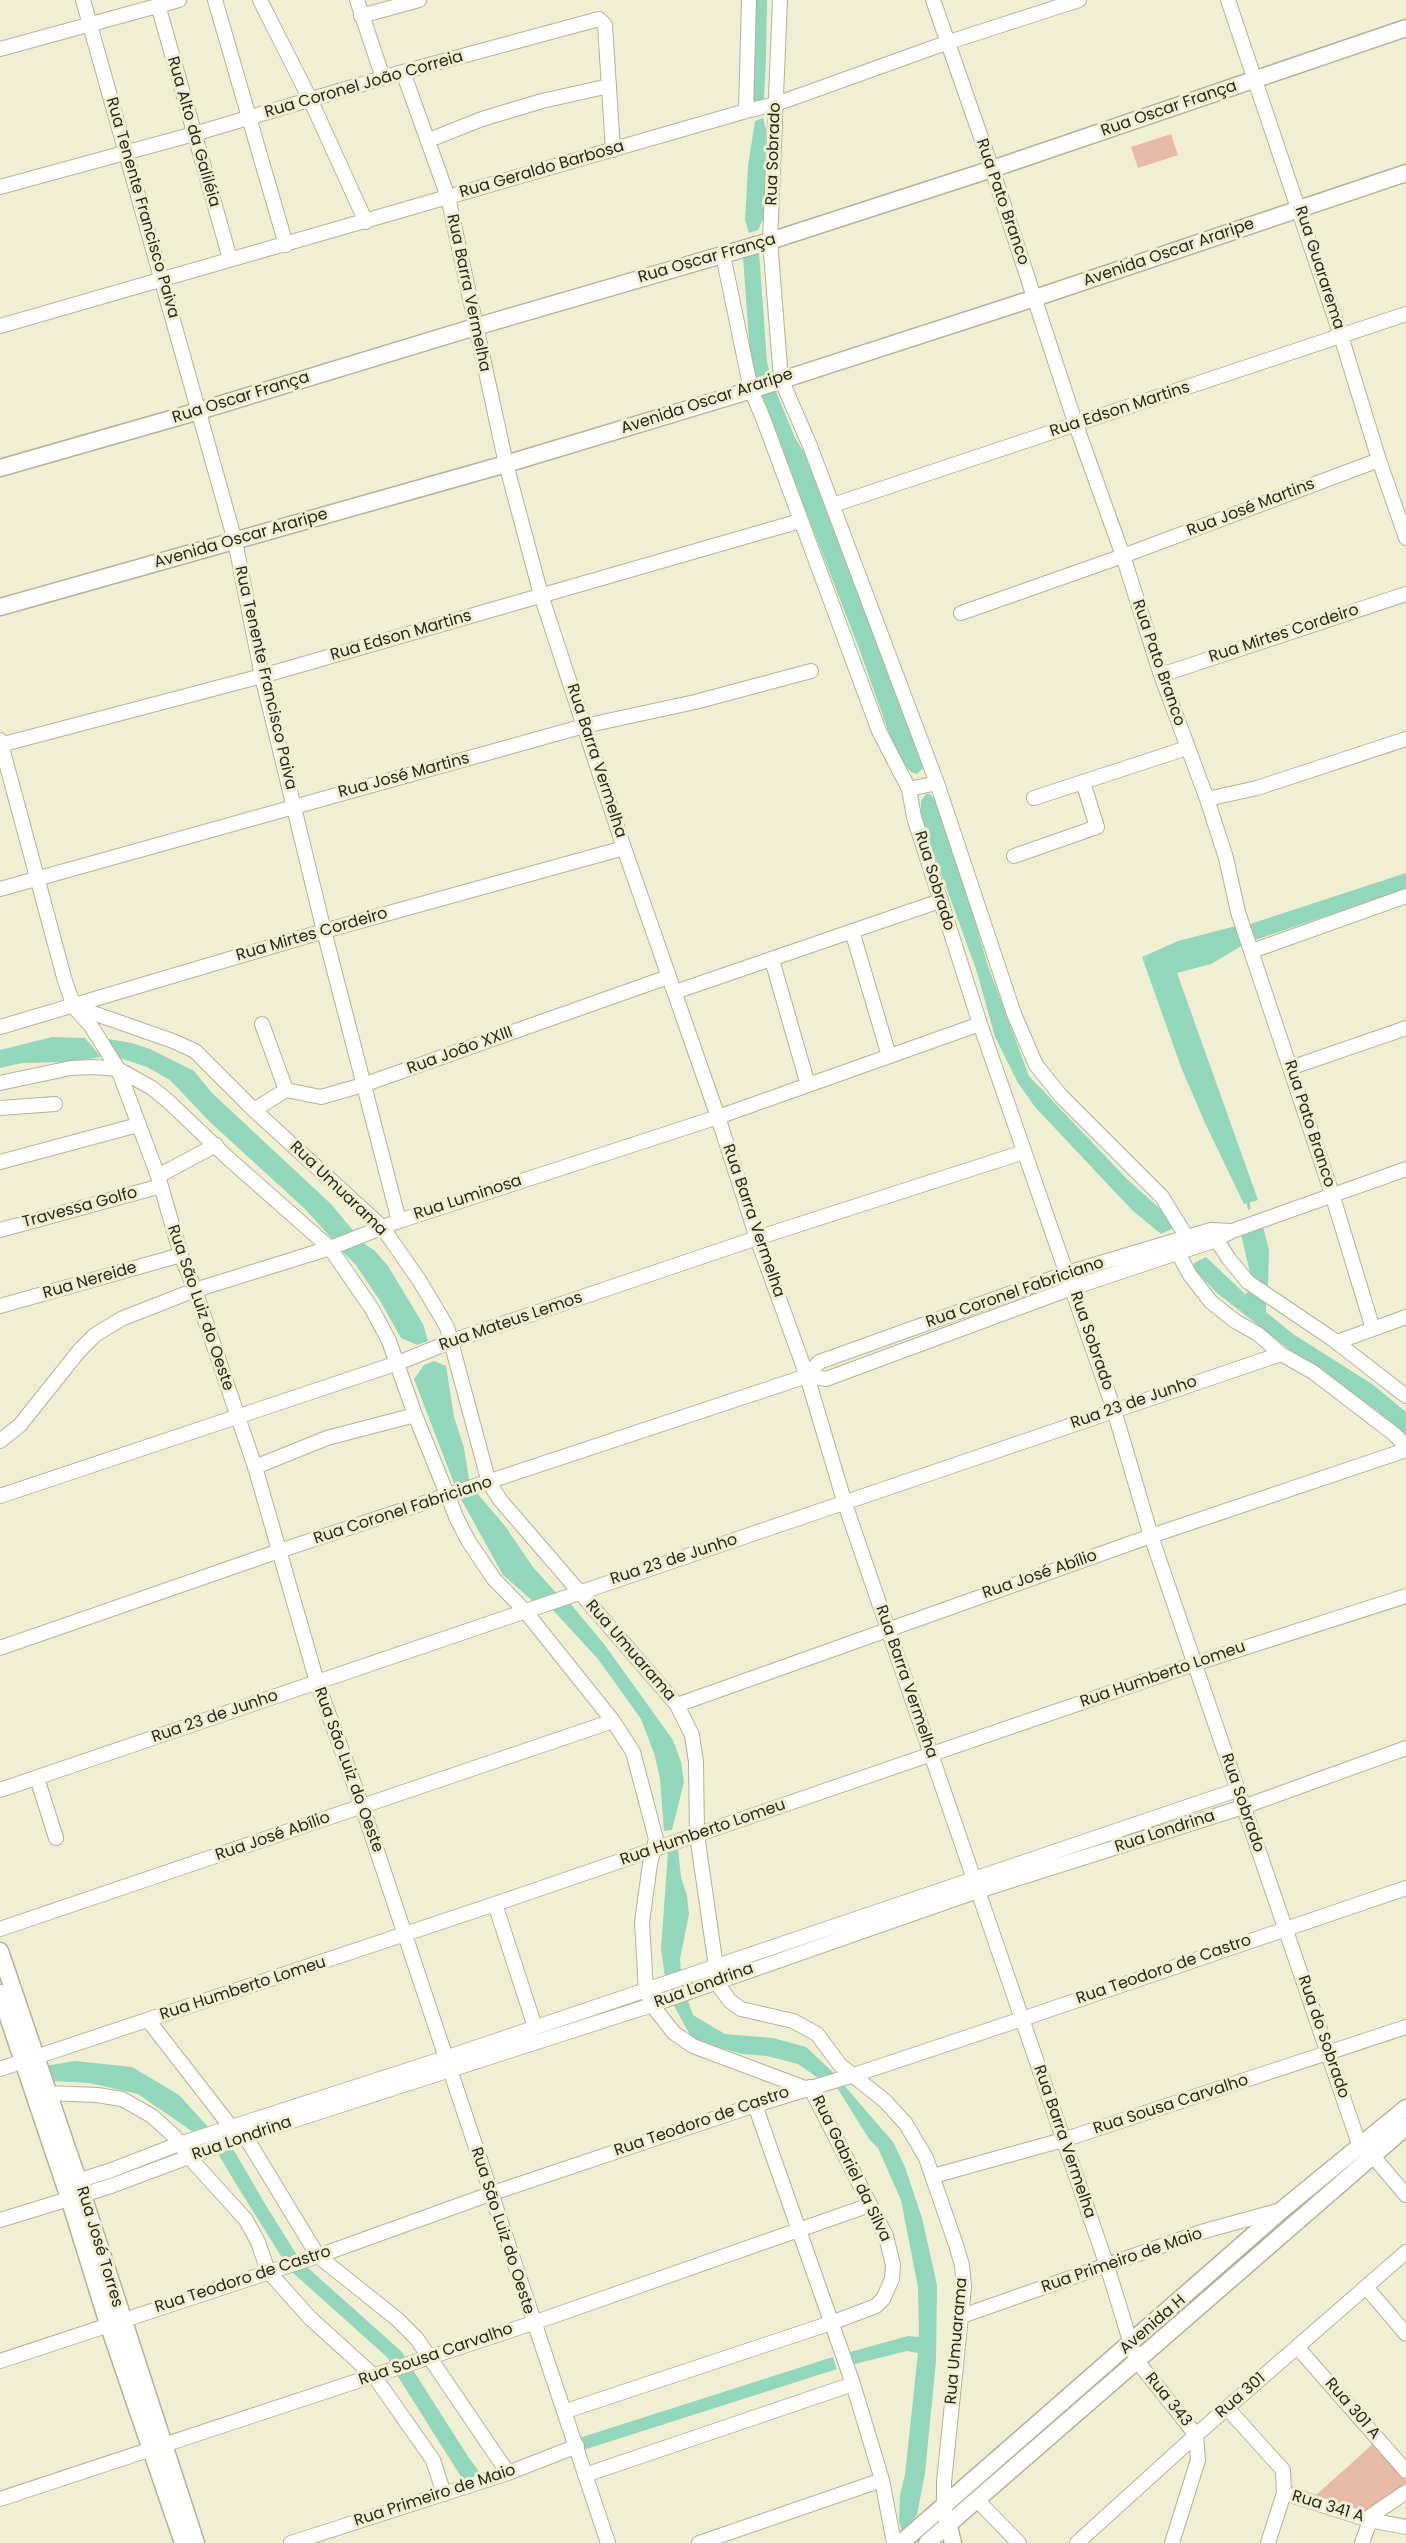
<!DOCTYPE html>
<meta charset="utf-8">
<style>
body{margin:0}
canvas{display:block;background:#f0efd3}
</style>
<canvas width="1406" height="2543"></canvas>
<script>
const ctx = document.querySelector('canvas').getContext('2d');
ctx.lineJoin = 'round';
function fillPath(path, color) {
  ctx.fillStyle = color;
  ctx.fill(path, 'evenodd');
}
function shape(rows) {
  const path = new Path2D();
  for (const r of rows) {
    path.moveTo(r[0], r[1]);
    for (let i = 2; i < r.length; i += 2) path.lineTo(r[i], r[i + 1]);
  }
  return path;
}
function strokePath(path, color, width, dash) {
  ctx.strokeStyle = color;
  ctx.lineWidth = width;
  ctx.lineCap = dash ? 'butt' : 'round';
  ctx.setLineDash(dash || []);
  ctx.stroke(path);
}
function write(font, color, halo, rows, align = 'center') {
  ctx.font = font + ' Poppins,sans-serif';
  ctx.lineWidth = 6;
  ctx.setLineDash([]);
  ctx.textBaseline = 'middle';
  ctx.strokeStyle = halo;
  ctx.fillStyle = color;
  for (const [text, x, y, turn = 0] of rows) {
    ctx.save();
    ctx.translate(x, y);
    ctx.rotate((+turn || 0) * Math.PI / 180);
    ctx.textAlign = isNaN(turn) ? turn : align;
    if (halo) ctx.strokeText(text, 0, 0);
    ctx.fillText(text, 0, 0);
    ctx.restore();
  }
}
fillPath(shape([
 [1171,134,1178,155,1138,168,1131,147],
 [1373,2444,1406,2480,1406,2490,1363,2512,1316,2495]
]), '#e6baa7');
fillPath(shape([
 [754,0,767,0,766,58,764,99,749,104],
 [763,118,766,129,764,217,758,230,749,233,745,220,748,166,755,121],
 [759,252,767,362,770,374,756,380,751,367,743,257],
 [775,389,795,438,819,477,922,760,923,768,917,774,911,772,901,760,890,736,860,651,761,395],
 [926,794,930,794,942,807,988,966,1029,1076,1127,1179,1171,1219,1176,1227,1161,1234,1132,1210,1035,1107,1018,1083,995,1037,977,972,921,818,921,801],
 [1406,873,1406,889,1252,941,1247,925],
 [1236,926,1243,945,1211,964,1177,973,1258,1200,1244,1204,1205,1123,1181,1067,1142,957,1178,941],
 [52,1037,85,1038,101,1057,68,1062,22,1063,0,1068,0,1050],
 [97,1037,132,1043,150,1049,194,1071,212,1093,331,1204,356,1234,335,1242,305,1209,210,1122,170,1080,147,1067,111,1055],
 [1262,1223,1269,1250,1268,1289,1251,1277,1240,1230],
 [362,1242,375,1251,388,1266,423,1324,428,1341,417,1345,401,1338,379,1299,355,1264,341,1250],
 [1206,1257,1245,1294,1252,1290,1266,1301,1266,1312,1293,1334,1372,1384,1406,1412,1406,1437,1373,1408,1299,1357,1217,1293,1193,1268,1194,1263],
 [434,1361,446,1366,454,1417,464,1448,470,1485,457,1491,414,1379,424,1365],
 [476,1492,505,1526,533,1567,558,1595,535,1603,503,1575,461,1499],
 [569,1602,604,1644,673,1740,681,1762,684,1782,672,1830,664,1831,660,1779,655,1756,641,1719,598,1659,551,1608],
 [678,1849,681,1877,687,1896,689,1914,680,1959,681,1972,665,1977,661,1949,668,1852],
 [686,1996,693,2015,725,2034,773,2038,806,2047,837,2076,821,2080,798,2064,767,2056,742,2054,707,2044,691,2037,671,2000],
 [75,2061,132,2067,179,2095,210,2129,196,2134,138,2094,90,2083,51,2081,45,2066],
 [843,2084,893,2142,905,2167,922,2218,937,2285,936,2361,925,2473,917,2515,902,2531,899,2521,900,2495,905,2475,918,2353,907,2351,847,2366,843,2354,908,2336,919,2337,918,2287,901,2200,878,2148,869,2139,836,2086],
 [232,2147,265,2204,300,2260,286,2264,233,2179,217,2152],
 [307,2267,402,2352,408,2362,392,2367,388,2358,292,2272],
 [833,2357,837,2369,580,2451,576,2439],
 [413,2370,469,2458,483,2477,465,2483,397,2375]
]), '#92d6bb');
strokePath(shape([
 [1248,1201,1249,1208]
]), '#92d6bb', 3);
const minor = shape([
 [83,0,235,541,262,676,324,931,399,1221],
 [215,0,286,245],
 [260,0,310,99,366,222],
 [357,0,383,78],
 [780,0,770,241,781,379,810,446,937,783,1014,1014,1036,1065,1061,1096,1162,1197,1193,1247],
 [933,0,992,169,1076,425,1123,556,1161,675,1207,799,1226,858,1238,912,1332,1194,1373,1329],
 [1228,0,1341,336,1379,460,1406,538],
 [158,5,230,259],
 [361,16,419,0],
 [0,49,179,0],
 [403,72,448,197,506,464,541,595,624,848,718,1117,757,1238,807,1376,845,1504,1107,2266,1131,2344,1137,2361,1196,2435,1198,2460,1172,2543],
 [746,111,749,0],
 [429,140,482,119,542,101,609,86],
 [0,187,194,134,403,72,599,19,605,25,613,150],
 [723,255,751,390,763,418,879,731,909,789,914,817,980,1024,1114,1410,1151,1536,1360,2147,1372,2155,1406,2195],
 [0,326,746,111,776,104,946,43,1079,0],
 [833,505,1406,314],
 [961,613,1123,556,1379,460],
 [1161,675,1406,594],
 [0,740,65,981,74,1007,91,1026,118,1069,158,1176,181,1255,195,1290,255,1467,317,1682,362,1806,608,2543],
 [0,745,262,676,800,521],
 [909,789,937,783],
 [1034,798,1187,748],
 [1207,799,1257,788,1406,739],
 [1014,856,1097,827,1083,782],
 [0,889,584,726,695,702,811,671],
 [852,931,889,1056],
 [1252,951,1406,896],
 [772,960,808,1085],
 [675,992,940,901],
 [76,1007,173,1041,195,1051,254,1110,382,1227,419,1280,447,1327,489,1483,501,1501,677,1705,692,1735,696,1762,697,1835,716,1967,716,1982,730,2001,741,2009,793,2021,817,2034,840,2065,885,2101,906,2124,926,2158,956,2245,962,2265,964,2287,944,2482,944,2507],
 [262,1024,286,1090],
 [0,1027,324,931,624,848],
 [1290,1068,1406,1028],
 [0,1083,71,1068,94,1067,118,1069,152,1088,168,1101,229,1159,330,1248,372,1309,389,1341,415,1415,457,1519,469,1542,494,1579,525,1611,613,1721,633,1752,656,1839,650,1864,642,1922,646,1991,652,2005,674,2033,693,2046,805,2088],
 [0,1108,55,1104],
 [254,1110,286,1090,321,1097,363,1085,668,977],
 [0,1162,138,1125],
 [158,1176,216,1145],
 [0,1230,161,1186],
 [1212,1233,1229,1259,1248,1282,1331,1338,1406,1396],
 [1173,1244,1190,1275,1211,1302,1235,1321,1258,1334,1281,1354,1313,1372,1394,1434,1406,1446],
 [0,1306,181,1255],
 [1337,1342,1406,1317],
 [807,1376,819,1362,1067,1273,1211,1230,1232,1231],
 [0,1441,20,1425,79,1351,95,1335,121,1319,195,1290,330,1248,399,1221,718,1117,980,1024],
 [255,1467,327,1438,415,1415],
 [0,1496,398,1363,452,1341,757,1238,1024,1152],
 [0,1648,279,1551,807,1376,826,1379,1072,1288,1216,1240,1232,1231,1406,1169],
 [677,1705,1151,1536,1406,1450],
 [37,1778,56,1838],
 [0,1790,1281,1354],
 [495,1904,535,2027],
 [0,1929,613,1721],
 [148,2020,231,2127,245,2136,318,2256,397,2319,417,2339,508,2473],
 [0,2069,495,1904,1194,1664,1406,1596],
 [47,2093,97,2095,122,2099,152,2116,174,2136,189,2157,246,2220,258,2242,268,2271,310,2318,374,2376,433,2460,444,2494],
 [755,2105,853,2384,882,2480,894,2543],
 [933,2176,1063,2140,1406,2027],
 [71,2183,109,2171,179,2144,445,2058,1237,1790],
 [0,2220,111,2186,245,2136,652,2005,978,1891,1243,1807,1406,1748],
 [1366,2287,1406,2334],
 [962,2316,1201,2232,1281,2210],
 [1298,2348,1406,2471],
 [0,2361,318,2256,490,2194,755,2105,854,2075,1022,2019,1406,1888],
 [1227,2408,1283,2470,1284,2493,1268,2543],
 [566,2411,831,2323,876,2306,883,2299,892,2279,893,2265,886,2236,810,2087],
 [585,2475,853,2384],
 [1284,2493,1369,2520,1406,2527],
 [0,2499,533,2323,870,2205],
 [976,2499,1019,2543],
 [291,2543,508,2473,577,2446],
 [699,2543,882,2480],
 [1077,2543,1196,2435,1406,2252],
 [1362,2543,1372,2515,1406,2492]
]);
const tertiary = shape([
 [0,468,199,411,475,327,770,241,992,169,1406,28],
 [0,607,506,464,745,392,1035,298,1406,173],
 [0,1951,78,2180,196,2543],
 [0,1993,69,2198,108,2324,183,2543],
 [946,2515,953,2543],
 [901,2543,1283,2209,1406,2108],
 [927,2543,1406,2127]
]);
strokePath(minor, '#b3b298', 16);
strokePath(tertiary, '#b3b298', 19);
strokePath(minor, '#fff', 14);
strokePath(tertiary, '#fff', 16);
write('16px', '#29281e', '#f0efd3', [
 ["Rua Coronel João Correia",364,85,-16],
 ["Rua Oscar França",1169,109,-19],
 ["Rua Alto da Galiléia",193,132,74],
 ["Rua Sobrado",774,154,-88],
 ["Rua Geraldo Barbosa",542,170,-16],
 ["Rua Pato Branco",1002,202,71],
 ["Rua Tenente Francisco Paiva",142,208,74],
 ["Avenida Oscar Araripe",1169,253,-19],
 ["Rua Oscar França",707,259,-16],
 ["Rua Guararema",1319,268,72],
 ["Rua Barra Vermelha",468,293,78],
 ["Rua Oscar França",241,398,-17],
 ["Avenida Oscar Araripe",707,402,-18],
 ["Rua Edson Martins",1120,410,-18],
 ["Rua José Martins",1251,508,-21],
 ["Avenida Oscar Araripe",241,539,-16],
 ["Rua Mirtes Cordeiro",1284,634,-18],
 ["Rua Edson Martins",401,636,-16],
 ["Rua Pato Branco",1158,663,71],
 ["Rua Tenente Francisco Paiva",265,678,77],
 ["Rua Barra Vermelha",596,761,72],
 ["Rua José Martins",404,776,-15],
 ["Rua Sobrado",934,881,73],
 ["Rua Mirtes Cordeiro",312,935,-16],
 ["Rua João XXIII",460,1051,-20],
 ["Rua Pato Branco",1309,1124,72],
 ["Rua Umuarama",338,1189,44],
 ["Rua Luminosa",468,1198,-18],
 ["Travessa Golfo",80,1208,-15],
 ["Rua Barra Vermelha",753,1221,71],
 ["Rua Nereide",90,1281,-16],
 ["Rua Coronel Fabriciano",1015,1293,-19],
 ["Rua São Luiz do Oeste",200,1308,71],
 ["Rua Mateus Lemos",511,1322,-19],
 ["Rua Sobrado",1091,1341,71],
 ["Rua 23 de Junho",1134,1403,-19],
 ["Rua Coronel Fabriciano",403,1511,-18],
 ["Rua 23 de Junho",674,1560,-18],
 ["Rua José Abílio",1040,1575,-19],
 ["Rua Umuarama",630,1651,49],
 ["Rua Humberto Lomeu",1163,1675,-19],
 ["Rua Barra Vermelha",906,1682,71],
 ["Rua 23 de Junho",215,1717,-19],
 ["Rua São Luiz do Oeste",348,1770,70],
 ["Rua Sobrado",1242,1803,71],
 ["Rua Londrina",1165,1832,-18],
 ["Rua Humberto Lomeu",703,1833,-19],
 ["Rua José Abílio",273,1837,-19],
 ["Rua Teodoro de Castro",1164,1970,-19],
 ["Rua Londrina",704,1986,-20],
 ["Rua Humberto Lomeu",243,1989,-18],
 ["Rua do Sobrado",1323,2037,71],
 ["Rua Sousa Carvalho",1171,2105,-18],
 ["Rua Teodoro de Castro",702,2122,-19],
 ["Rua Londrina",242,2139,-19],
 ["Rua Barra Vermelha",1064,2142,71],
 ["Rua Gabriel da Silva",851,2169,64],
 ["Rua São Luiz do Oeste",502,2231,72],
 ["Rua José Torres",99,2247,73],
 ["Rua Primeiro de Maio",1122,2261,-19],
 ["Rua Teodoro de Castro",243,2280,-18],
 ["Avenida H",1153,2325,-41],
 ["Rua Umuarama",957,2341,-85],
 ["Rua Sousa Carvalho",436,2355,-19],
 ["Rua 301",1241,2396,-41],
 ["Rua 343",1168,2400,51],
 ["Rua 301 A",1352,2409,49],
 ["Rua Primeiro de Maio",435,2496,-18],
 ["Rua 341 A",1328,2507,17]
]);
</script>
